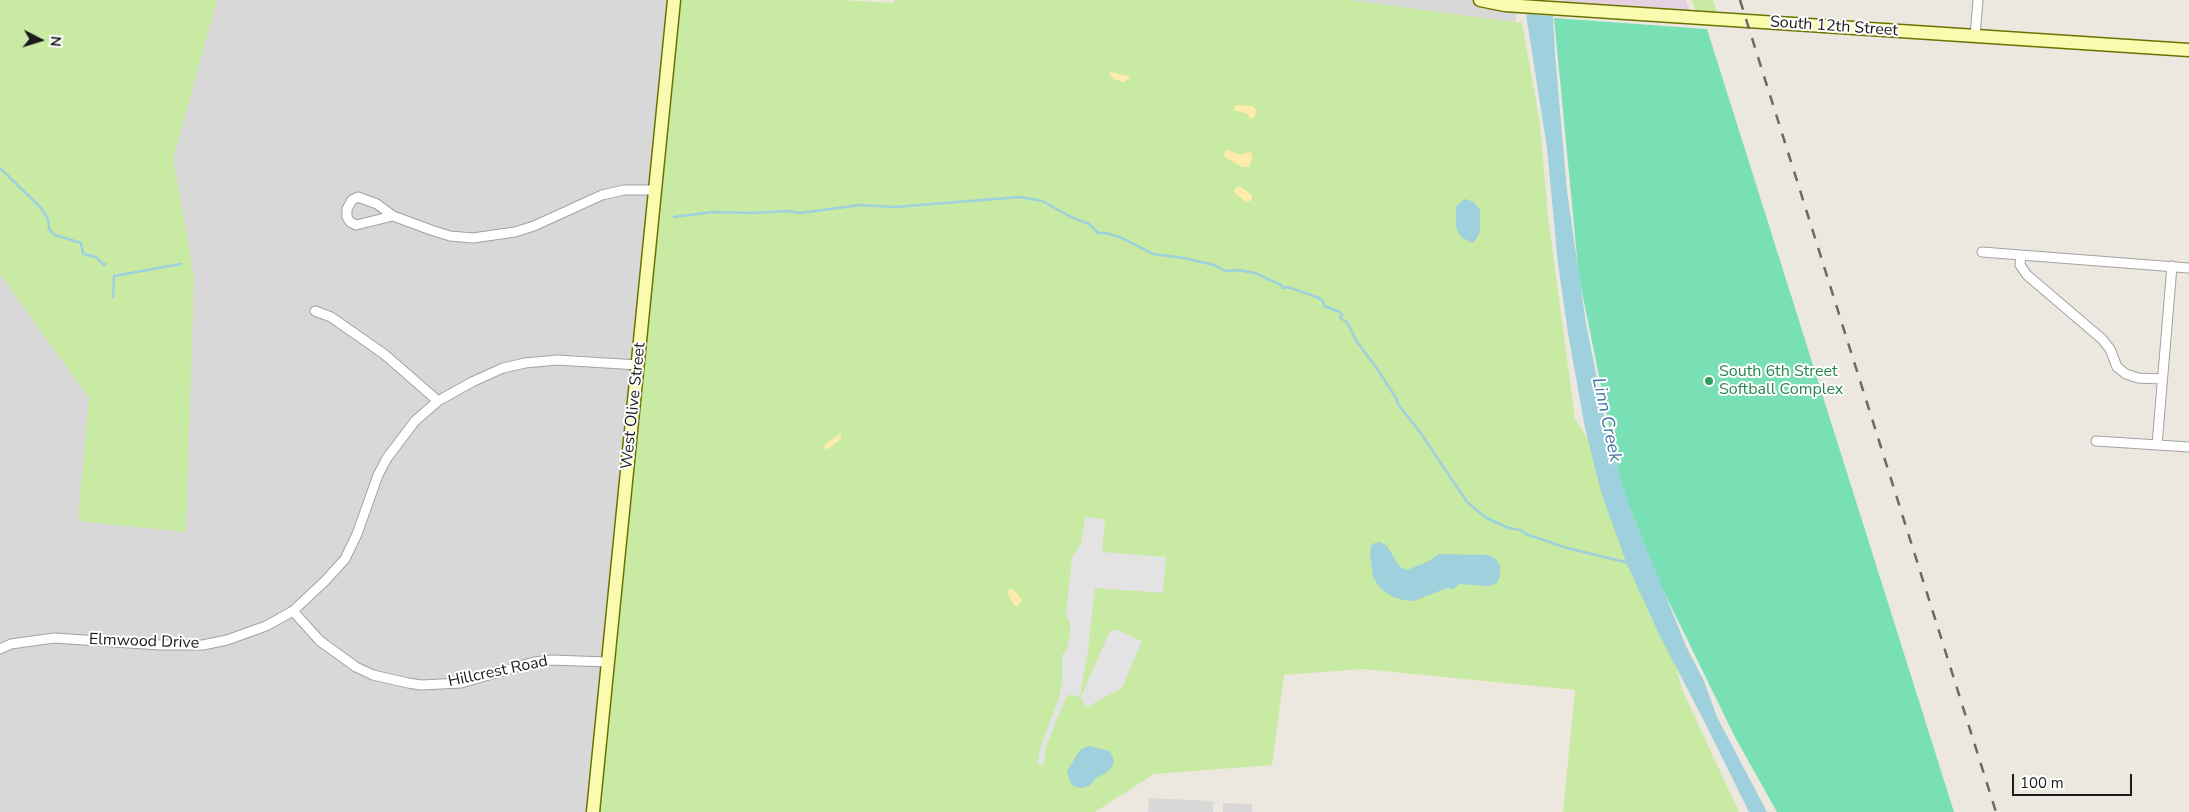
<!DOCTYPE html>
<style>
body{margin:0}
#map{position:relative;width:2189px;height:812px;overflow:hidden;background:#ede8df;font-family:"Nunito Sans",sans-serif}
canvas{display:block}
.north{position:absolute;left:15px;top:15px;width:50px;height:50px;-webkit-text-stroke:4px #fff;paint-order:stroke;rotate:95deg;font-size:14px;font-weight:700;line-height:20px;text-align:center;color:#1b1b1b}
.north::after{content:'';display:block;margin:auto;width:18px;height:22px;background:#1b1b1b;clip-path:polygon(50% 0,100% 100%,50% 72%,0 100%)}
.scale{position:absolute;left:2012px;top:774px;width:120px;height:22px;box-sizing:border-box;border:2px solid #1b1b1b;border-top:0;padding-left:6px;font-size:15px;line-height:18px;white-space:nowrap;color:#1b1b1b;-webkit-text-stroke:4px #fff;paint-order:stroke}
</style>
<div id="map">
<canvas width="2189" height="812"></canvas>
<div class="north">N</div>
<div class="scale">100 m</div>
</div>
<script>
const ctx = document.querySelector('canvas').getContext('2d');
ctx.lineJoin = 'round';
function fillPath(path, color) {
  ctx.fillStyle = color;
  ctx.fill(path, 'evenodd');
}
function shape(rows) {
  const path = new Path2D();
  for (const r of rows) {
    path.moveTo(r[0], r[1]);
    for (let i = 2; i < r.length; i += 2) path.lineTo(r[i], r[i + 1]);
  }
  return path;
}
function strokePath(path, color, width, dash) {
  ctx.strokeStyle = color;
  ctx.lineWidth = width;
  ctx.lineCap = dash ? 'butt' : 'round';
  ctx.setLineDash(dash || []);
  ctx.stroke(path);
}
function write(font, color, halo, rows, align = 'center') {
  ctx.font = font + ' "Nunito Sans",sans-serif';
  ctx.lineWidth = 4;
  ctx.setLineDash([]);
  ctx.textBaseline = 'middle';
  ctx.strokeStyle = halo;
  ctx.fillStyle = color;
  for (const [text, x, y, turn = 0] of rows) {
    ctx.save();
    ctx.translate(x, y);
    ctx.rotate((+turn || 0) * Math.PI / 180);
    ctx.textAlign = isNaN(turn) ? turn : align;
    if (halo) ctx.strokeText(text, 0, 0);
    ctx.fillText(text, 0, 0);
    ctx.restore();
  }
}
fillPath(shape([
 [217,0,674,0,593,812,0,812,0,274,89,398,78,521,194,277,173,159],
 [1348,0,1517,0,1516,22],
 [1149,798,1213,801,1213,812,1148,812],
 [1223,803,1252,804,1252,812,1223,812]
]), '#d9d8d8');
fillPath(shape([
 [1562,0,1686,0,1689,10,1688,15,1562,4]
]), '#e6d1e3');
fillPath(shape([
 [0,0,217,0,173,159,194,277,186,532,78,521,89,398,0,274],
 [674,0,843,0,893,3,894,0,1348,0,1522,23,1540,123,1548,216,1575,419,1644,524,1681,687,1739,812,1563,812,1575,690,1363,669,1284,675,1272,765,1154,774,1095,812,593,812],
 [1692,0,1713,0,1718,14,1696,13]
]), '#c8eaa2');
fillPath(shape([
 [1110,72,1128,76,1130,78,1124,82,1116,80,1109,75],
 [1237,105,1253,106,1256,110,1255,116,1251,119,1246,113,1235,111,1234,107],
 [1228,150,1241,155,1249,152,1252,154,1252,159,1250,164,1248,167,1242,167,1224,156,1225,152],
 [1237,187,1241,187,1252,195,1252,200,1246,202,1235,193,1234,190],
 [839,434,841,435,841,439,826,450,824,446,826,444],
 [1013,589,1022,600,1018,606,1014,605,1007,593,1008,590]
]), '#ffecac');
fillPath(shape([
 [1554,18,1707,29,1954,812,1777,812,1735,737,1660,584,1621,485,1579,277]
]), '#79e0b6');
fillPath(shape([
 [1085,517,1105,519,1102,552,1166,557,1163,593,1095,588,1088,650,1080,696,1082,694,1110,631,1118,630,1142,641,1122,688,1087,707,1079,696,1067,695,1046,747,1044,765,1037,765,1040,749,1059,698,1062,683,1062,655,1066,652,1070,635,1070,623,1066,613,1072,558,1081,543]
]), '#e3e3e3');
fillPath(shape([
 [1526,14,1553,16,1555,54,1567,191,1586,323,1609,441,1631,511,1686,646,1704,681,1717,717,1767,812,1749,812,1705,723,1660,636,1626,562,1602,495,1585,428,1568,333,1558,264,1547,148],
 [1465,199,1474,202,1480,210,1480,232,1475,241,1472,243,1461,237,1456,227,1456,206],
 [1380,542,1387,546,1400,567,1407,570,1429,561,1439,554,1488,555,1495,558,1500,566,1500,576,1497,583,1489,586,1459,584,1453,589,1447,588,1414,601,1403,600,1393,597,1380,588,1373,577,1370,553,1372,544],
 [1089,746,1110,751,1114,760,1112,767,1106,773,1096,778,1089,786,1081,788,1073,786,1069,779,1067,771,1080,750]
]), '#9ed0dd');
strokePath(shape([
 [0,168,41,208,48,219,49,229,55,235,81,243,83,254,96,257,104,265,106,264],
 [674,217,713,212,752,213,788,211,800,213,860,205,895,207,1020,197,1042,201,1071,217,1089,224,1098,233,1106,233,1122,238,1153,254,1184,258,1214,265,1225,271,1238,270,1255,273,1281,285,1283,288,1288,287,1319,298,1323,301,1324,306,1340,312,1342,315,1340,318,1347,322,1357,342,1376,367,1396,398,1398,404,1420,432,1467,502,1485,517,1508,528,1521,530,1526,534,1567,548,1629,563],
 [113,297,114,276,181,264]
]), '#9ed0dd', 2.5);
const street = shape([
 [1975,36,1978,0],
 [393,216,356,225,350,222,347,217,347,209,352,200,358,197,377,204,393,216,431,230,450,236,473,238,515,232,534,226,602,195,624,190,655,190],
 [1982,252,2189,268],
 [2021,255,2020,265,2027,275,2102,339,2110,349,2117,367,2126,374,2138,378,2162,379],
 [315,311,331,317,384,354,438,401],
 [2096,441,2189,447],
 [2157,445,2172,266],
 [293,611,320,641,356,667,373,675,408,683,421,685,461,683,534,662,551,660,607,662],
 [0,649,11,644,54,638,160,645,203,645,227,640,266,626,293,611,325,581,345,559,357,534,378,475,387,458,415,421,438,401,472,382,503,368,525,363,557,360,638,365]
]);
const secondary = shape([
 [1480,0,1505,5,1565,9,2189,50],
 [593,812,674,0]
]);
strokePath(street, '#a2a2a2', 11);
strokePath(secondary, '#697301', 15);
strokePath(street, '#fff', 9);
strokePath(secondary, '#fafbaf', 12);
strokePath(shape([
 [1740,0,1996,812]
]), '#696969', 2.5, [10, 10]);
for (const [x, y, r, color] of [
 [1709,381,5,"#2e9e5b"]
]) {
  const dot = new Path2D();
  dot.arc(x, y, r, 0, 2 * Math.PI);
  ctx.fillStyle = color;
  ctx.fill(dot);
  strokePath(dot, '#fff', 2);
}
write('16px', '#1b1b1b', '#fff', [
 ["South 12th Street",1834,27,4],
 ["West Olive Street",634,406,-84],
 ["Elmwood Drive",144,642,2],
 ["Hillcrest Road",498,672,-12]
]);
write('16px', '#27864d', '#fff', [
 ["South 6th Street",1719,372],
 ["Softball Complex",1719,390]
], 'left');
write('italic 18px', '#4277a4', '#fff', [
 ["Linn Creek",1606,420,78]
]);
</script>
